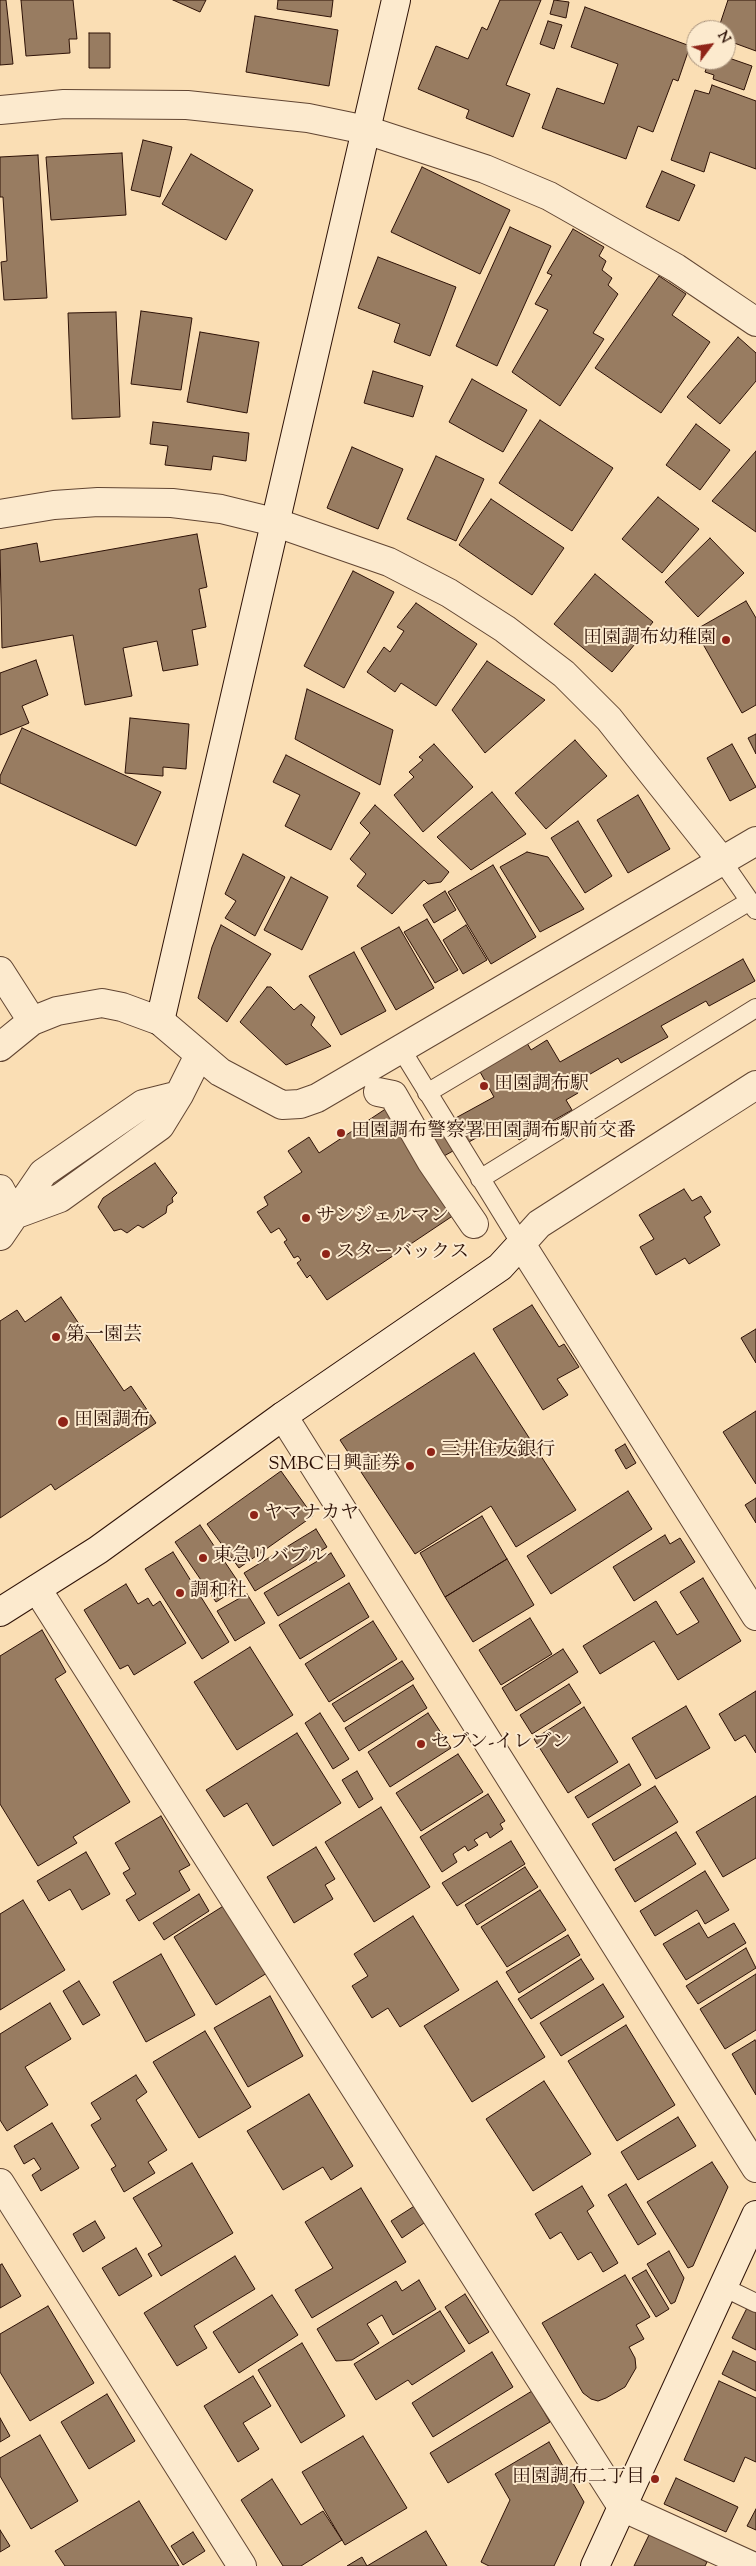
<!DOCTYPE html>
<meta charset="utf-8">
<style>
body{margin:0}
#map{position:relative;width:756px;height:2566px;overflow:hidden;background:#fadeb4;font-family:"Sorts Mill Goudy",serif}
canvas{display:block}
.north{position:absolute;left:686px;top:20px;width:50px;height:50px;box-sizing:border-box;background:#fceace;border:1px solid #aa947e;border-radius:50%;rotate:59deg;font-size:14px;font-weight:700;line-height:20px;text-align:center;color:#2e1207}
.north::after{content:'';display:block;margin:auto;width:18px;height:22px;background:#8f2418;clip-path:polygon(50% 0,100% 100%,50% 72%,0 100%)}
</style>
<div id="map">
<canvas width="756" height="2566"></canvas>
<div class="north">N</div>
</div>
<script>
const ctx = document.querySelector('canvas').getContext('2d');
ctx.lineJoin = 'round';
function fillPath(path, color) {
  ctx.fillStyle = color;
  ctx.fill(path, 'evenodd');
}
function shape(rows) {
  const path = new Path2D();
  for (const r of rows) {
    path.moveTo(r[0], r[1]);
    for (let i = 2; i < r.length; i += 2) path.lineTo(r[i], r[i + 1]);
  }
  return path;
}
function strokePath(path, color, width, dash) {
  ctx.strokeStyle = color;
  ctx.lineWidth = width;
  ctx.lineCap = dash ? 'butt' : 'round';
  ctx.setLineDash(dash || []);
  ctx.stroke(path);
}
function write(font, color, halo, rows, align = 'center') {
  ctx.font = font + ' "Sorts Mill Goudy","Noto Serif JP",serif';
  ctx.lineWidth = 4;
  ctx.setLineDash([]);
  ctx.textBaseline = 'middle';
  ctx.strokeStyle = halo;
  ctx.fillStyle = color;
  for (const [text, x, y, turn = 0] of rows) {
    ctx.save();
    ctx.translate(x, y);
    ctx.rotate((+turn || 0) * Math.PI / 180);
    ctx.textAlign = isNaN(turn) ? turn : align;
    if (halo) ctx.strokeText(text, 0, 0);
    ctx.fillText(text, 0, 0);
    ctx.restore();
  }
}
const building = shape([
 [0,0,6,0,13,64,0,65,0,0],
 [21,0,73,0,77,39,69,39,70,53,26,56,21,0],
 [173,0,206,0,200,12,173,0],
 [278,0,333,0,331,17,277,9,278,0],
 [500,0,541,0,506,85,530,94,513,137,466,118,469,110,418,89,436,46,468,59,482,27,487,30,500,0],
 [554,0,569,2,566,18,550,14,554,0],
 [728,0,756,0,756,51,726,40,726,30,718,30,728,0],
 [585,7,690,46,678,81,673,79,653,132,638,126,626,159,542,128,557,88,604,104,618,64,571,47,585,7],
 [255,16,338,30,329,86,246,72,255,16],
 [548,21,562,25,554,49,540,44,548,21],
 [89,33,110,33,110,68,89,68,89,33],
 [726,57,752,66,744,90,713,79,714,75,705,72,709,60,726,60,726,57],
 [712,85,756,101,756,169,710,152,704,172,671,160,695,90,709,94,712,85],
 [143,140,172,147,160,197,131,190,143,140],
 [122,153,126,215,51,220,46,157,122,153],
 [191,154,253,190,226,240,162,204,191,154],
 [38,155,47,298,4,300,1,262,7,261,3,197,0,197,0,157,38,155],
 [422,167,510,210,480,274,391,232,422,167],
 [662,171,695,185,679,221,646,207,662,171],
 [510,227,551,246,497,366,456,346,510,227],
 [573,229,604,247,599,256,606,261,602,270,612,278,608,285,618,294,593,333,604,339,560,406,512,372,548,310,535,304,552,275,547,273,573,229],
 [378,257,456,287,430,356,394,342,400,324,358,308,378,257],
 [659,276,686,294,672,315,710,342,661,413,595,368,659,276],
 [141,311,192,318,181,390,131,384,141,311],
 [116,312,120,417,72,419,68,313,116,312],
 [200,332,259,342,247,413,187,402,200,332],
 [738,337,756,353,756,381,720,424,687,397,738,337],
 [373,371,423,386,413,417,364,403,373,371],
 [472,379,527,410,503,452,449,422,472,379],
 [540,420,613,468,572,531,499,483,540,420],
 [153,422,249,433,246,461,213,456,211,470,165,465,168,446,150,444,153,422],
 [696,424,730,450,700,490,666,465,696,424],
 [352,447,403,469,378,529,327,508,352,447],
 [756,451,756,532,712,501,756,451],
 [436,456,484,479,456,541,407,519,436,456],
 [658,497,699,529,662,573,622,539,658,497],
 [491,499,564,548,532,595,459,545,491,499],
 [197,534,207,587,199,589,206,627,192,630,198,665,163,671,157,641,123,648,132,696,85,705,73,635,2,648,0,550,37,543,40,562,197,534],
 [710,538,744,573,698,617,665,582,710,538],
 [353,571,394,592,344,688,304,666,353,571],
 [595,574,653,622,612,672,554,624,595,574],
 [746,601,756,618,756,705,742,713,695,630,746,601],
 [416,603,477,644,436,706,401,683,395,692,367,672,384,647,390,652,404,631,397,627,416,603],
 [36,660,48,695,22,706,29,723,0,735,0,673,36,660],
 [487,661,545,700,485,753,452,710,487,661],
 [307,689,393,730,380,785,295,739,307,689],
 [130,718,189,724,186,769,163,767,163,776,125,773,130,718],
 [22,728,161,792,136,846,0,783,0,776,22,728],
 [756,734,756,754,748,738,756,734],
 [575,740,607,776,546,829,515,793,575,740],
 [434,744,473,787,423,832,394,795,414,777,409,772,423,760,419,757,434,744],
 [732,744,756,787,730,801,707,758,732,744],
 [286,755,360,793,331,850,285,826,300,795,273,782,286,755],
 [492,792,526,834,471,870,437,837,492,792],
 [638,795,670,849,628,873,597,820,638,795],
 [375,805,449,872,441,882,428,884,424,880,392,914,357,886,366,874,350,859,370,833,360,823,375,805],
 [578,821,612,876,585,893,551,838,578,821],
 [527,852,548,857,584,909,540,932,500,867,527,852],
 [243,854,285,877,255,936,225,918,236,901,225,894,243,854],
 [493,865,536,937,491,964,448,892,493,865],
 [291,877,328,897,302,950,264,930,291,877],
 [445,891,456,910,434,923,423,905,445,891],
 [427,919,458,970,435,983,404,932,427,919],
 [221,925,271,954,227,1022,198,998,212,947,221,925],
 [466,925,487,960,463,974,443,940,466,925],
 [399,927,434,988,396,1010,361,948,399,927],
 [354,952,386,1011,341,1035,309,976,354,952],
 [743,959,755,981,709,1006,706,1001,661,1026,668,1037,621,1063,618,1058,573,1084,578,1093,566,1100,572,1110,519,1140,508,1120,444,1156,430,1132,494,1097,479,1070,527,1043,531,1050,547,1040,560,1062,743,959],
 [267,987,271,987,294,1010,301,1004,315,1017,311,1025,331,1046,286,1065,240,1022,267,987],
 [387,1108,457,1213,327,1300,310,1275,307,1278,297,1263,301,1260,298,1256,294,1258,284,1242,287,1240,279,1228,271,1233,257,1212,268,1205,264,1197,302,1172,288,1151,309,1137,319,1153,387,1108],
 [155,1163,177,1193,172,1198,173,1202,167,1206,166,1213,143,1228,138,1225,127,1233,121,1229,114,1231,98,1207,103,1198,155,1163],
 [684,1189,692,1201,701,1196,711,1212,704,1217,720,1245,689,1264,685,1258,656,1275,640,1247,654,1239,639,1215,684,1189],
 [61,1297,124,1391,131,1386,156,1423,55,1490,51,1484,0,1518,0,1321,17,1310,25,1322,61,1297],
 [532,1305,559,1347,564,1344,579,1367,557,1379,568,1395,543,1410,493,1329,532,1305],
 [756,1329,756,1363,741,1338,756,1329],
 [474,1353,576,1510,516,1547,491,1506,415,1554,340,1440,474,1353],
 [756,1411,756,1484,723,1432,756,1411],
 [625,1444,636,1463,626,1469,615,1450,625,1444],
 [281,1471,313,1516,239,1568,207,1524,281,1471],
 [628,1491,652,1529,551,1594,527,1556,628,1491],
 [756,1498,756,1523,745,1505,756,1498],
 [482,1516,507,1559,445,1597,420,1553,482,1516],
 [200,1525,241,1586,216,1602,175,1542,200,1525],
 [316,1529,327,1547,255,1591,244,1573,316,1529],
 [665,1535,670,1544,680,1538,695,1562,634,1601,613,1567,665,1535],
 [173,1552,229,1642,202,1659,145,1569,173,1552],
 [331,1553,345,1576,278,1616,264,1593,331,1553],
 [507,1559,534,1605,473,1642,445,1597,507,1559],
 [703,1578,741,1641,678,1680,654,1641,600,1674,583,1646,656,1601,677,1635,699,1622,680,1592,703,1578],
 [349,1583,369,1617,300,1659,279,1625,349,1583],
 [126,1584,138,1604,148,1598,153,1606,160,1601,186,1643,134,1675,128,1665,120,1669,84,1610,126,1584],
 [247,1594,265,1623,235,1641,217,1611,247,1594],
 [530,1618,552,1654,501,1685,479,1650,530,1618],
 [373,1621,397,1659,329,1702,305,1664,373,1621],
 [42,1630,66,1672,55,1679,130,1802,73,1837,77,1843,38,1866,0,1804,0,1656,42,1630],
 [250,1647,293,1715,237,1750,194,1682,250,1647],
 [563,1649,578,1672,516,1711,502,1688,563,1649],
 [402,1661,414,1679,344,1722,332,1704,402,1661],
 [569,1684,581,1703,532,1734,520,1715,569,1684],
 [413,1685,427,1708,359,1751,345,1728,413,1685],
 [756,1691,756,1753,745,1735,735,1741,719,1714,756,1691],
 [686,1706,710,1748,656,1779,632,1738,686,1706],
 [584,1707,618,1762,568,1793,534,1739,584,1707],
 [320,1713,349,1759,333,1769,305,1723,320,1713],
 [428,1713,451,1748,390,1787,368,1752,428,1713],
 [297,1733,341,1803,273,1846,247,1803,224,1817,206,1790,297,1733],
 [458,1754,483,1792,421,1831,396,1793,458,1754],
 [629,1764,641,1785,588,1818,575,1797,629,1764],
 [357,1771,373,1799,359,1808,342,1780,357,1771],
 [655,1786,678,1822,614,1861,592,1824,655,1786],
 [488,1794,505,1821,500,1824,503,1829,490,1838,487,1832,474,1840,478,1845,468,1851,465,1846,453,1854,457,1862,442,1872,420,1837,488,1794],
 [756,1796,756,1858,723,1877,696,1832,756,1796],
 [381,1807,430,1887,374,1922,325,1842,381,1807],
 [161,1816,190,1865,179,1871,190,1890,139,1921,126,1900,136,1894,123,1873,130,1869,115,1843,161,1816],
 [676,1832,696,1864,635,1902,615,1869,676,1832],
 [511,1841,525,1864,457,1906,442,1883,511,1841],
 [316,1847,335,1879,325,1885,333,1899,294,1923,267,1877,316,1847],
 [86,1852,110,1894,82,1910,70,1889,49,1901,37,1881,86,1852],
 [525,1867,538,1887,477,1925,465,1905,525,1867],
 [705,1871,729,1910,705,1924,697,1910,655,1936,640,1911,705,1871],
 [540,1890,566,1930,507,1967,481,1927,540,1890],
 [199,1894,209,1911,164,1940,153,1923,199,1894],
 [23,1900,65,1970,0,2010,0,1914,23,1900],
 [225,1905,267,1973,216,2005,174,1937,225,1905],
 [413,1916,459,1990,400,2027,388,2008,372,2018,352,1986,368,1976,354,1954,413,1916],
 [699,1923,708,1938,734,1923,746,1943,686,1980,663,1944,699,1923],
 [568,1935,580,1955,519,1993,506,1972,568,1935],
 [746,1948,756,1968,698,2004,686,1986,746,1948],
 [161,1954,195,2015,146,2042,113,1982,161,1954],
 [581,1959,594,1979,531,2019,518,1999,581,1959],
 [756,1974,756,2030,725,2049,700,2009,756,1974],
 [79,1981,100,2015,83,2025,63,1991,79,1981],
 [497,1981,545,2057,472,2102,424,2026,497,1981],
 [603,1984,624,2017,561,2056,540,2023,603,1984],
 [270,1996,303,2056,248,2087,214,2028,270,1996],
 [50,2003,71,2039,25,2067,48,2105,7,2131,0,2120,0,2034,50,2003],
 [626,2025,675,2105,617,2141,568,2061,626,2025],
 [205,2031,251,2107,199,2138,153,2062,205,2031],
 [755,2040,756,2042,756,2095,732,2054,755,2040],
 [136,2075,147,2092,136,2100,167,2150,148,2162,155,2173,124,2192,111,2169,116,2166,91,2125,101,2119,91,2103,136,2075],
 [544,2081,591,2154,533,2191,486,2119,544,2081],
 [309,2094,353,2166,331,2180,323,2167,283,2190,247,2131,309,2094],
 [678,2117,696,2146,638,2180,621,2152,678,2117],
 [52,2123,79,2168,41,2191,32,2175,41,2169,34,2158,24,2164,14,2146,52,2123],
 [712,2162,728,2187,693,2266,688,2268,647,2202,712,2162],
 [192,2163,233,2233,161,2276,148,2254,162,2246,133,2198,192,2163],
 [626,2184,656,2234,638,2245,608,2195,626,2184],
 [582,2186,594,2206,587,2211,618,2263,603,2272,591,2252,578,2260,561,2232,550,2239,535,2214,582,2186],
 [361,2188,406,2262,312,2318,295,2290,333,2268,305,2222,361,2188],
 [416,2205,427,2221,402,2238,391,2221,416,2205],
 [95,2221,105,2238,83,2252,73,2234,95,2221],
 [136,2248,152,2276,119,2296,102,2268,136,2248],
 [669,2251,684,2278,675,2302,671,2304,647,2264,669,2251],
 [235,2256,255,2289,194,2326,207,2348,177,2366,144,2313,235,2256],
 [2,2264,21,2296,0,2308,0,2265,2,2264],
 [646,2270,669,2309,656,2317,632,2278,646,2270],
 [625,2275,650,2317,636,2325,644,2339,629,2347,635,2358,636,2368,625,2387,606,2398,598,2401,591,2399,583,2393,542,2323,625,2275],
 [419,2280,436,2309,393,2335,382,2315,367,2324,379,2343,352,2360,336,2361,317,2329,396,2281,402,2291,419,2280],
 [465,2294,489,2332,469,2344,445,2307,465,2294],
 [272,2295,298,2335,239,2373,213,2332,272,2295],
 [48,2306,94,2383,30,2421,0,2372,0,2334,48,2306],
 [747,2308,756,2312,756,2350,732,2338,747,2308],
 [440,2311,465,2351,412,2385,408,2380,376,2400,354,2364,440,2311],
 [302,2343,345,2416,301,2443,258,2370,302,2343],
 [733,2351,756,2362,756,2391,722,2374,733,2351],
 [492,2352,513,2387,433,2437,412,2403,492,2352],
 [253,2376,271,2406,243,2423,259,2449,238,2462,204,2406,253,2376],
 [719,2381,756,2398,756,2462,745,2457,734,2482,684,2460,719,2381],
 [532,2391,550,2422,448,2483,430,2453,532,2391],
 [107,2394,135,2441,89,2469,61,2422,107,2394],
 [0,2418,10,2436,0,2442,0,2418],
 [40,2435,78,2501,31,2529,0,2476,0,2458,40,2435],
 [363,2436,407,2508,345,2545,302,2472,363,2436],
 [549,2442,584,2502,554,2566,489,2566,481,2562,510,2500,495,2474,549,2442],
 [676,2478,738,2507,726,2532,664,2504,676,2478],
 [272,2479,301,2525,323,2511,342,2540,301,2566,283,2566,241,2500,272,2479],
 [139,2501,179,2566,65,2566,55,2551,139,2501],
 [756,2509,756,2530,747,2526,756,2509],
 [0,2530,10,2546,0,2552,0,2530],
 [426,2531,447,2566,347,2566,362,2557,367,2566,426,2531],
 [193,2532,205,2551,183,2565,171,2546,193,2532],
 [650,2533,707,2562,705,2566,634,2566,650,2533]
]);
fillPath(building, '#987c61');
strokePath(building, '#2e1207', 1);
const lane = shape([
 [722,861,756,910],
 [401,1049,521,1244],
 [427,1093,750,901],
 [480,1179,756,1008],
 [723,2287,756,2303]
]);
const street = shape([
 [0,110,64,104,187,105,308,118,366,130,485,169,549,196,676,268,756,322],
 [0,514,54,505,98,502,172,503,221,509,274,522,389,562,449,593,505,629,564,674,609,719,722,861],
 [0,971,32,1021],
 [0,1047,32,1021,57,1011,102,1003,122,1007,160,1021,220,1072,282,1105,300,1104,317,1098,756,841],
 [756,1085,539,1224,521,1244,756,1616],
 [378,1092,393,1095,431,1161,474,1224],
 [0,1189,14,1215],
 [14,1215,60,1198,160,1126,179,1095,199,1055],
 [0,1236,43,1173,143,1104,179,1095],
 [283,1416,756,2168],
 [37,1589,622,2507,752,2566],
 [0,2183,242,2566]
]);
const secondary = shape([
 [160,1021,396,0],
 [0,1612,98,1550,283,1416,500,1267,521,1244],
 [595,2566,756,2215]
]);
strokePath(lane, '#614532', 20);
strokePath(street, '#614532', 30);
strokePath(secondary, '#2e1207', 30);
strokePath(lane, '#fceace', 18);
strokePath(street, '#fceace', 28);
strokePath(secondary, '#fceace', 28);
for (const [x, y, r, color] of [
 [726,640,5,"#8f2418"],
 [484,1086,5,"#8f2418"],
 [341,1133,5,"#8f2418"],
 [306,1218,5,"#8f2418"],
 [326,1254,5,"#8f2418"],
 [56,1337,5,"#8f2418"],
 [63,1422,6,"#8f2418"],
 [431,1452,5,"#8f2418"],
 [410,1466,5,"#8f2418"],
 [254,1515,5,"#8f2418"],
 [203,1558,5,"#8f2418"],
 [180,1593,5,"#8f2418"],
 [421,1744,5,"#8f2418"],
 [655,2479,5,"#8f2418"]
]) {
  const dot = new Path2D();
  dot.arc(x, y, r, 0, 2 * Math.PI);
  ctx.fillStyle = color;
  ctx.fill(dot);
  strokePath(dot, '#fceace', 2);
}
write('19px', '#2e1207', '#fceace', [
 ["田園調布幼稚園",716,640,"right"],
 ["田園調布駅",494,1086],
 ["田園調布警察署田園調布駅前交番",351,1133],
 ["サンジェルマン",316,1218],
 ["スターバックス",336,1254],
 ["第一園芸",66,1337],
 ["田園調布",74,1422],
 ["三井住友銀行",441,1452],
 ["SMBC日興証券",400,1466,"right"],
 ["ヤマナカヤ",264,1515],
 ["東急リバブル",213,1558],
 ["調和社",190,1593],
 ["セブン-イレブン",431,1744],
 ["田園調布二丁目",645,2479,"right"]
], 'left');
</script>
